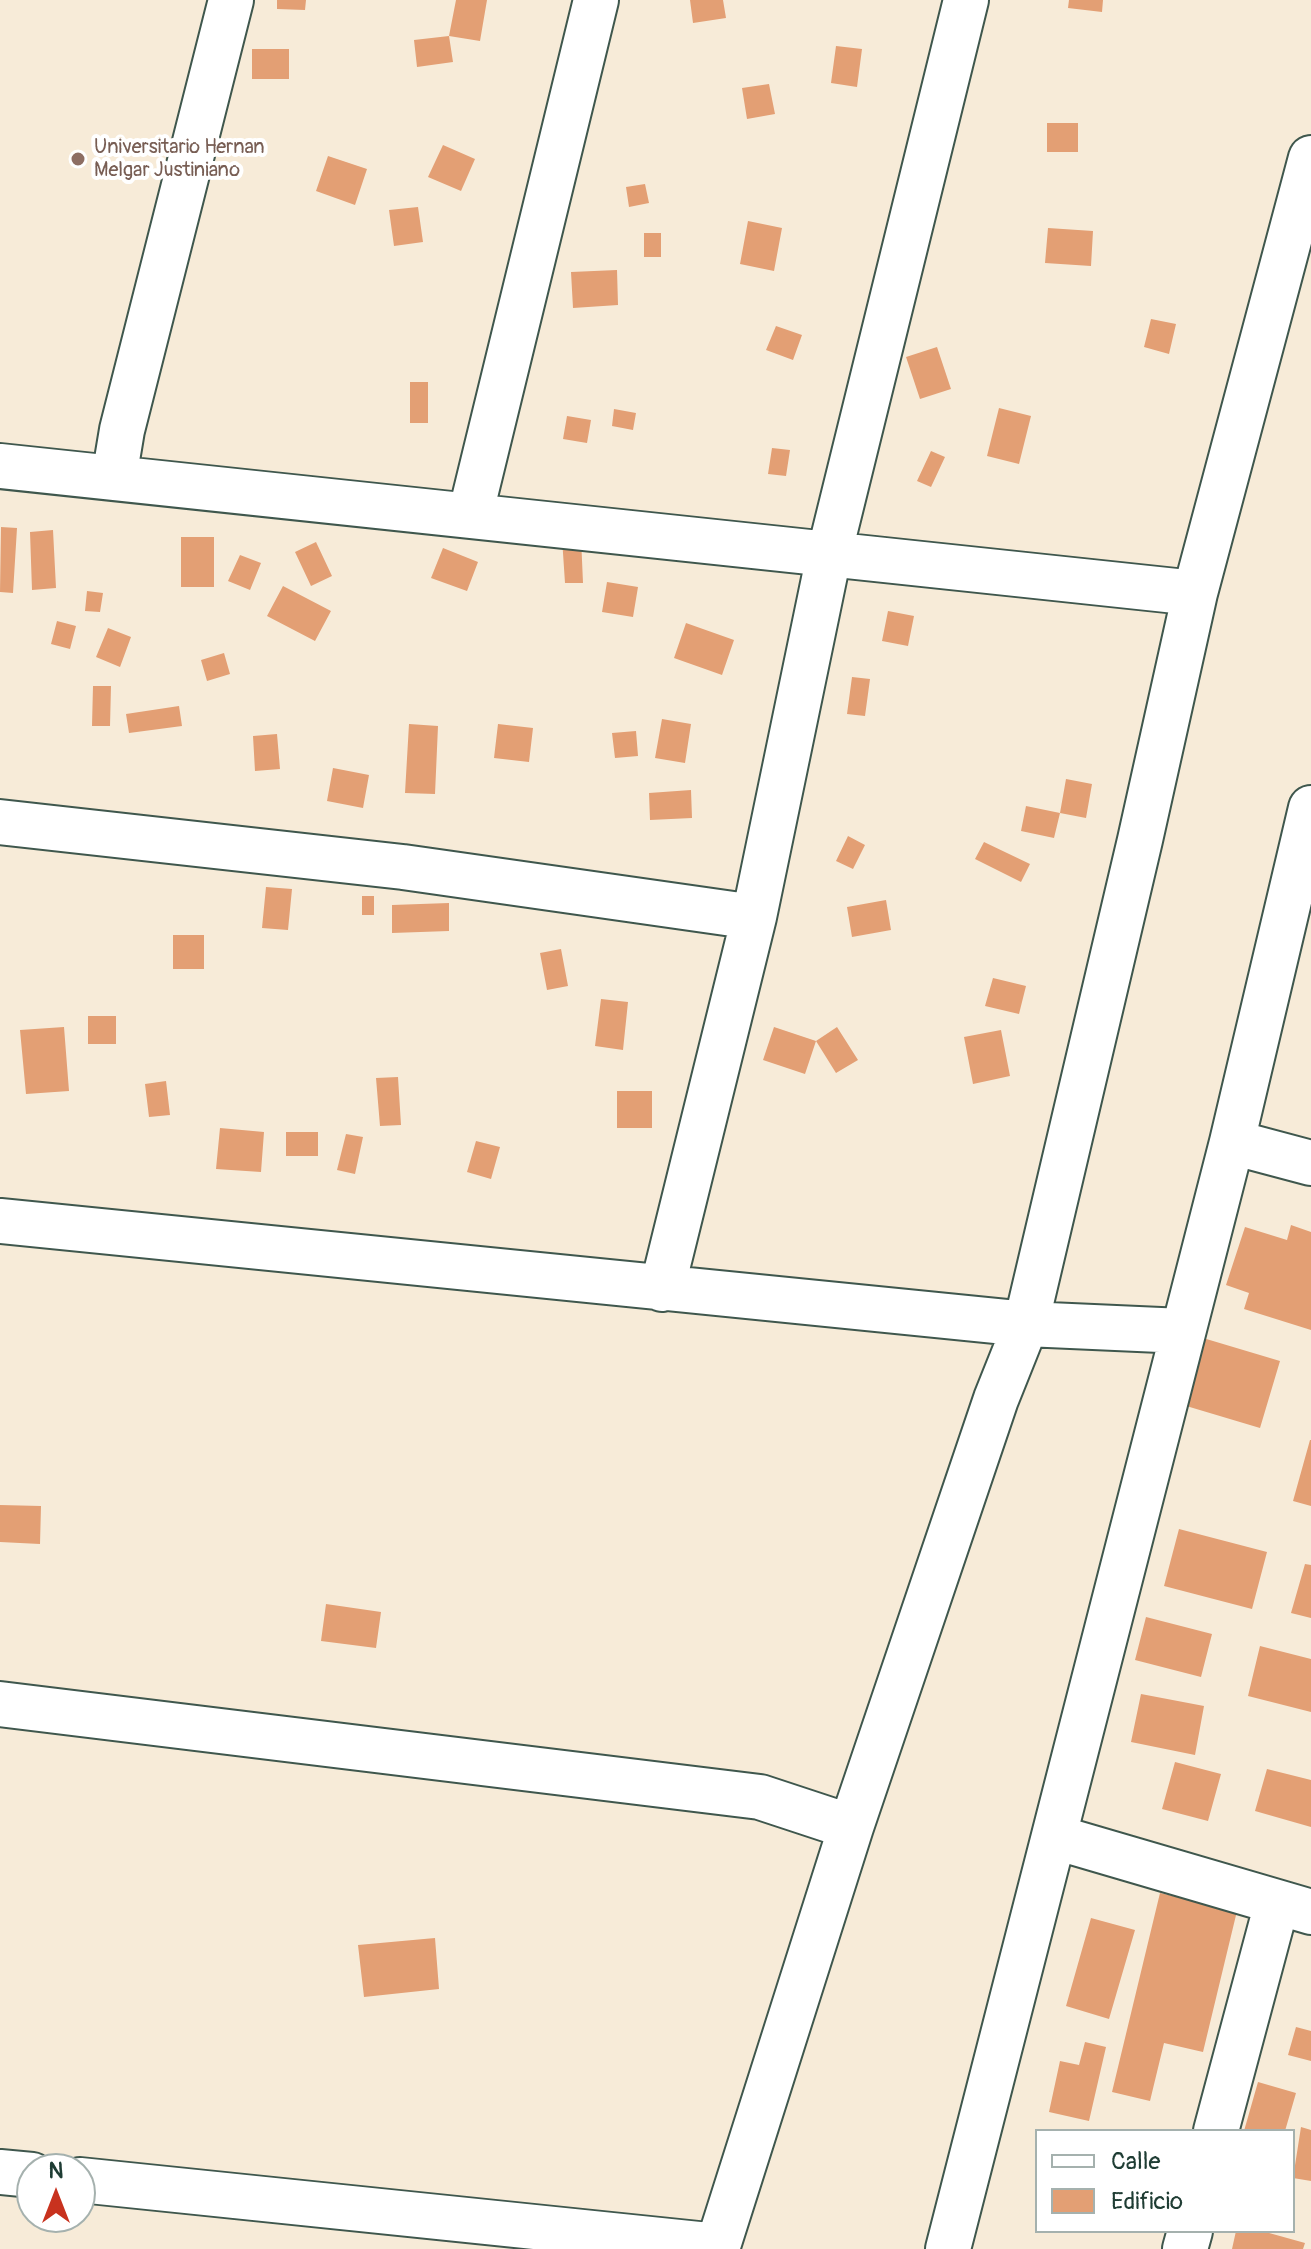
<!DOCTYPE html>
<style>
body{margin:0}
#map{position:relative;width:1311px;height:2249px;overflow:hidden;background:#f7ebd8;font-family:Pangolin,sans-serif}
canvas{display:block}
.legend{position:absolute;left:1035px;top:2129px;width:260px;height:104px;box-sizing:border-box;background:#fff;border:2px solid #a5b1ae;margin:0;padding:10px 14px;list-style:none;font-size:24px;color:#1f3d34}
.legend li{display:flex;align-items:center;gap:16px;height:40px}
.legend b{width:40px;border:2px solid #a5b1ae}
.north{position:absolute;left:16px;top:2153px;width:80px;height:80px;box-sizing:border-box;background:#fff;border:2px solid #a5b1ae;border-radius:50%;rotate:0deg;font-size:22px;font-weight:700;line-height:32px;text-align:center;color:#1f3d34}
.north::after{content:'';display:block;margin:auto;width:28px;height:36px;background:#c8321e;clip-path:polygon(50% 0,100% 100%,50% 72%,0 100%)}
</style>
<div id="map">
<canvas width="1311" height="2249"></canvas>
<ul class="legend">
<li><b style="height:10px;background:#fff"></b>Calle</li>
<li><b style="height:22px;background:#e39f74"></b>Edificio</li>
</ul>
<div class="north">N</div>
</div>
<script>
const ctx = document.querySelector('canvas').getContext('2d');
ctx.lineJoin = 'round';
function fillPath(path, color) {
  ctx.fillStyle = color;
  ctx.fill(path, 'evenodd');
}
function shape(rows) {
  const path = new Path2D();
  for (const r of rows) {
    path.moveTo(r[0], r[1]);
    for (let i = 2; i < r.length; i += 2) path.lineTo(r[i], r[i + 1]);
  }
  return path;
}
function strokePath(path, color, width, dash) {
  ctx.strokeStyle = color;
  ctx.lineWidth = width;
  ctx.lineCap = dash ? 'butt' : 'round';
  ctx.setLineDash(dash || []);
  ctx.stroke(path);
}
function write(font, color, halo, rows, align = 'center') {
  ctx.font = font + ' Pangolin,sans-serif';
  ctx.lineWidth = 8;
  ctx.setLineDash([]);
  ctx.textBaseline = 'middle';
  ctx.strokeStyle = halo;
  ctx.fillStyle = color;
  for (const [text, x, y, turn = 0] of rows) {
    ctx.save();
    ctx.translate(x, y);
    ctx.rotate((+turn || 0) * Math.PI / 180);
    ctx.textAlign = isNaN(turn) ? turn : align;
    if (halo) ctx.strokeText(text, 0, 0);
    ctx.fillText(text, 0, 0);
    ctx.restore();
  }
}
fillPath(shape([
 [277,0,306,0,305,10,277,9],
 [456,0,487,0,480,41,449,36],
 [690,0,723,0,726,18,693,23],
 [1069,0,1103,0,1102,12,1068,8],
 [449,36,453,62,417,67,414,40],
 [836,46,862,49,857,87,831,83],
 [252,49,289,49,289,79,252,79],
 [769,84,775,114,747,119,742,88],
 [1047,123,1078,123,1078,152,1047,152],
 [443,145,475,159,461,191,428,177],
 [328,156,367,169,355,205,316,191],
 [645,184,649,203,629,207,626,187],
 [418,207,423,242,394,246,389,210],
 [748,221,782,228,774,271,740,264],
 [1048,228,1093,231,1091,266,1045,263],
 [644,233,661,233,661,257,644,257],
 [617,270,618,305,573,308,571,272],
 [1151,319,1176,324,1169,354,1144,347],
 [776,326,802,335,793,360,766,350],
 [937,347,951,389,920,399,906,357],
 [410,382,428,382,428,423,410,423],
 [999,408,1031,416,1019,464,987,456],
 [614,409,636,413,633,430,612,426],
 [567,416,591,420,587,443,563,439],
 [772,448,790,450,786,476,768,474],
 [931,451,945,457,931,487,917,481],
 [1,527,17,528,13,593,0,592],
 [53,530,56,588,32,590,30,532],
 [181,537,214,537,214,587,181,587],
 [581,537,583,583,565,583,562,538],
 [316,542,332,576,311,586,295,552],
 [443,548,478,562,467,591,431,578],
 [240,555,261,563,250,590,228,581],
 [607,582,638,587,633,617,602,612],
 [283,586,331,611,315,641,267,616],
 [87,591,103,593,100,612,85,611],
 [888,611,914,616,908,646,882,641],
 [57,621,76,626,70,649,51,644],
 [686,623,734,640,722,675,674,658],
 [108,628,131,637,120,667,96,657],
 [224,653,230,674,207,681,201,660],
 [852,677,870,679,865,716,847,714],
 [93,686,111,686,110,726,92,726],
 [179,706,182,726,129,733,126,714],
 [662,719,691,724,685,763,655,758],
 [409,724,438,726,435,794,405,793],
 [498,724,533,728,529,762,494,758],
 [636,731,638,756,615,758,612,733],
 [277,734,280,769,255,771,253,736],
 [333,768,369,775,363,808,327,801],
 [1066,779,1092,784,1086,818,1060,813],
 [691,790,692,818,650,820,649,793],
 [1026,806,1060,813,1054,838,1021,831],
 [848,836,865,845,853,869,836,861],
 [984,842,1030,864,1021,882,975,859],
 [266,887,292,889,288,930,262,928],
 [362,896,374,896,374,915,362,915],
 [886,900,891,930,852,937,847,907],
 [449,903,449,931,392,933,392,905],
 [173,935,204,935,204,969,173,969],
 [561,949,568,986,547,990,540,953],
 [993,978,1026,986,1019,1014,985,1006],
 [601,999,628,1002,623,1050,595,1046],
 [88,1016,116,1016,116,1044,88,1044],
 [64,1027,69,1091,26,1094,20,1030],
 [774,1027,816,1041,805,1074,763,1060],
 [837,1027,858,1060,836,1073,816,1041],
 [1001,1030,1010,1076,973,1084,964,1037],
 [398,1077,401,1125,380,1126,376,1078],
 [166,1081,170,1115,149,1117,145,1084],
 [617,1091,652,1091,652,1128,617,1128],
 [220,1128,264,1132,261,1172,216,1169],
 [286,1132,318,1132,318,1156,286,1156],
 [346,1134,363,1137,355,1174,337,1170],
 [476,1141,500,1147,491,1179,467,1172],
 [1291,1225,1311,1232,1311,1330,1244,1309,1249,1293,1226,1285,1245,1227,1287,1240],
 [1203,1338,1280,1361,1260,1428,1183,1405],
 [1310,1440,1311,1440,1311,1506,1293,1501],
 [0,1505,41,1506,40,1544,0,1542],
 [1179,1529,1267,1552,1252,1609,1164,1586],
 [1305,1564,1311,1565,1311,1618,1291,1613],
 [326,1604,381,1612,376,1648,321,1641],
 [1146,1617,1212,1634,1201,1677,1135,1660],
 [1260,1646,1311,1659,1311,1712,1248,1696],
 [1141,1694,1204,1706,1195,1755,1131,1742],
 [1175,1762,1221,1774,1208,1821,1162,1809],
 [1267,1769,1311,1780,1311,1827,1255,1811],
 [1160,1893,1237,1911,1203,2052,1164,2043,1150,2101,1112,2092],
 [1091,1918,1135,1930,1109,2019,1066,2006],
 [435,1938,439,1989,364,1997,358,1945],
 [1296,2027,1311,2031,1311,2061,1288,2055],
 [1085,2042,1106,2047,1089,2121,1049,2112,1060,2061,1079,2065],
 [1258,2082,1296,2093,1285,2131,1244,2131],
 [1301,2127,1311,2130,1311,2181,1293,2178],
 [1236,2231,1262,2231,1305,2243,1303,2249,1232,2249]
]), '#e39f74');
const minor = shape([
 [0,466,1195,593],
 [114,478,122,430,231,0],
 [470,516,596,0],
 [0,822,403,867,754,917],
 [1232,1142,1311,1163],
 [0,1221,1026,1324,1140,840,1195,593,1311,158],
 [662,1289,754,917,829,555,966,0],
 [0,1704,760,1797,851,1827],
 [1055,1837,1311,1912],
 [1216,2131,1277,1903],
 [0,2172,32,2175],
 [80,2180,718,2246],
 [717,2249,851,1827,996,1399,1026,1324,1183,1331],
 [948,2249,1232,1142,1311,808],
 [1185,2249,1190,2231]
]);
strokePath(minor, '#3f574d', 48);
strokePath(minor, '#fff', 44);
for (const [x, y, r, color] of [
 [78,159,8,"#8d6e63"]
]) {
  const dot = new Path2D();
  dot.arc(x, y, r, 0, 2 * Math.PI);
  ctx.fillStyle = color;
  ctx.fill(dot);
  strokePath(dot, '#fff', 3);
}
write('20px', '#785e54', '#fff', [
 ["Universitario Hernan",94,148],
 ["Melgar Justiniano",94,171]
], 'left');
</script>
